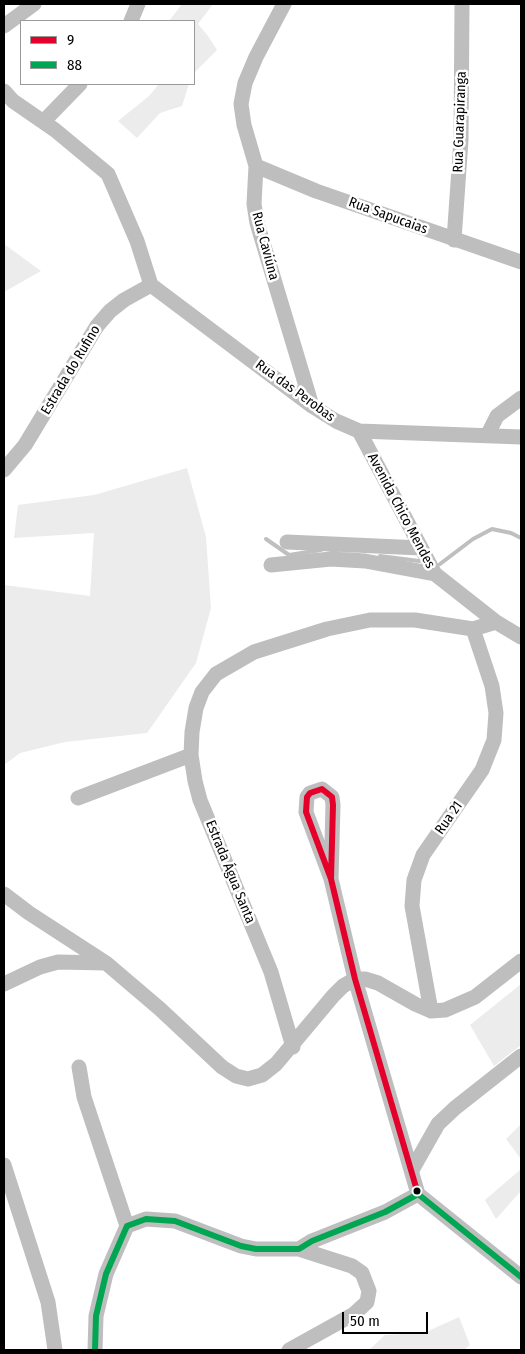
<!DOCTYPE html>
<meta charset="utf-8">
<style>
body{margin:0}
#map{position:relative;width:525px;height:1354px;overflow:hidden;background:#fff;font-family:"Fira Sans Condensed",sans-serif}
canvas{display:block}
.frame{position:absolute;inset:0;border:5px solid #000;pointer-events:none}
.legend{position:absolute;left:20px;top:20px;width:175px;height:65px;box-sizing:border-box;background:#fff;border:1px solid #999;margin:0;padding:6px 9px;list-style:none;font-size:15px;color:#000}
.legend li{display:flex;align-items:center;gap:10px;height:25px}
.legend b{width:25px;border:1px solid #999}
.scale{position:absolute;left:342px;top:1312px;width:86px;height:22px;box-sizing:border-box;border:2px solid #000;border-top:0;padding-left:6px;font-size:15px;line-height:18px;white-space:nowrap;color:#000;-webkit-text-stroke:4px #fff;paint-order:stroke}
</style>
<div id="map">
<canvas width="525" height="1354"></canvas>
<div class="frame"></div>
<ul class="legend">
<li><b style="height:6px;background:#e4002b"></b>9</li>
<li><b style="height:6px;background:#00a651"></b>88</li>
</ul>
<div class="scale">50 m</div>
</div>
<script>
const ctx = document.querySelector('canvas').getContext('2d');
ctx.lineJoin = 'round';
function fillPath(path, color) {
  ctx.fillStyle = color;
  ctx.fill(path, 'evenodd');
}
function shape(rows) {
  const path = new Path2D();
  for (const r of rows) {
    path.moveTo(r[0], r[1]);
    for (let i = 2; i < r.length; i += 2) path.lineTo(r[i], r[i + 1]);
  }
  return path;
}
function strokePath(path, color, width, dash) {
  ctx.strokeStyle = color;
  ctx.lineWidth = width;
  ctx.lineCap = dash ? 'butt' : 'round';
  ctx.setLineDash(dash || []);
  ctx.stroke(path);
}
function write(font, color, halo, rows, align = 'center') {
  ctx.font = font + ' "Fira Sans Condensed",sans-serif';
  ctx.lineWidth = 5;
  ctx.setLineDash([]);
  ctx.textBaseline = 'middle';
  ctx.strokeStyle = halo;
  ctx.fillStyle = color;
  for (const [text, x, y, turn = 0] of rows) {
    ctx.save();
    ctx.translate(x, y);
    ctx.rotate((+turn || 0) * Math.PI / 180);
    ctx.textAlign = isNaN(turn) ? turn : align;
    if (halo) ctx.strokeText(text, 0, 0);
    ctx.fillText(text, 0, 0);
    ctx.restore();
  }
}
fillPath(shape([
 [182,4,213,4,198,24,208,36,217,50,194,73,194,21,169,21],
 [159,84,189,84,182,106,160,113,137,138,118,121,149,96],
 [4,244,41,271,4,292],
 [187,468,206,537,211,608,196,663,147,733,65,742,20,753,4,765,4,585,90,596,94,533,14,538,18,505,94,495],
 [521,984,521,1045,494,1066,470,1025],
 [521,1124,521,1159,506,1139],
 [521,1169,521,1191,496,1219,485,1200],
 [459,1317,470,1345,464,1350,369,1350,385,1335,424,1333]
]), '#ececec');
strokePath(shape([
 [266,539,289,555,321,550],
 [380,556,419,561],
 [440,564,473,539,492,529,511,533,521,538]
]), '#bfbfbf', 4);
strokePath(shape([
 [284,4,256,57,245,83,241,104,244,125,256,166,254,204,257,223,312,406],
 [131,21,138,4],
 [4,26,34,4],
 [4,91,13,101,55,130,108,174,137,241,151,285],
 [43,122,80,84],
 [256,166,316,191,521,262],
 [454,240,461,140,462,4],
 [151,285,312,406,336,421,359,431,521,437],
 [359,431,435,574,496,622],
 [488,434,497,416,521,398],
 [4,470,25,445,97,326,110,311,124,300,151,285],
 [287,542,421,548],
 [271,565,331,559,365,561,435,574],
 [78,798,191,755],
 [331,879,333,805,332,797,322,789,310,793,307,797,306,812,331,879,355,979,418,1194],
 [4,894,29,913,106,963],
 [4,984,40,967,58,962,106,963,160,1009,222,1067,236,1076,248,1079,262,1075,276,1064,333,996,343,986,355,979,365,979,378,983,415,1004,431,1011,445,1010,475,997,521,961],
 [431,1011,412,906,414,880,423,855,482,770,494,740,496,713,492,686,473,629],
 [293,1047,271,972,200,800,195,781,191,755,192,732,196,708,202,692,216,674,254,652,327,629,370,620,415,620,473,629,496,622,521,637],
 [79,1067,84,1097,127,1226],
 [4,1165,48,1302,55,1350],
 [412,1170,438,1124,455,1108,521,1056],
 [95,1350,96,1316,106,1274,127,1226,146,1219,175,1221,241,1246,256,1249,299,1249,312,1241,385,1212,418,1194,521,1277],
 [289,1350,354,1314,367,1302,369,1291,362,1273,352,1266,299,1249]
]), '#bebebe', 15);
strokePath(shape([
 [331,879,333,805,332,797,322,789,310,793,307,797,306,812,331,879,355,979,418,1194]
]), '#e4002b', 6);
strokePath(shape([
 [95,1350,96,1316,106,1274,127,1226,146,1219,175,1221,241,1246,256,1249,299,1249,312,1241,385,1212,418,1194,521,1277]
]), '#00a651', 6);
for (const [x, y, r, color] of [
 [417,1191,4.5,"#000"]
]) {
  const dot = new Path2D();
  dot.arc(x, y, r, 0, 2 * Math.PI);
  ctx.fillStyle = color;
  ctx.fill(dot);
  strokePath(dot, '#fff', 2);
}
write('14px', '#000', '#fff', [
 ["Rua Guarapiranga",460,122,-88],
 ["Rua Sapucaias",388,216,20],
 ["Rua Caviúna",265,246,75],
 ["Estrada do Rufino",71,370,-59],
 ["Rua das Perobas",295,391,36],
 ["Avenida Chico Mendes",401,511,62],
 ["Rua 21",449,818,-55],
 ["Estrada Água Santa",230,872,68]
]);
</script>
